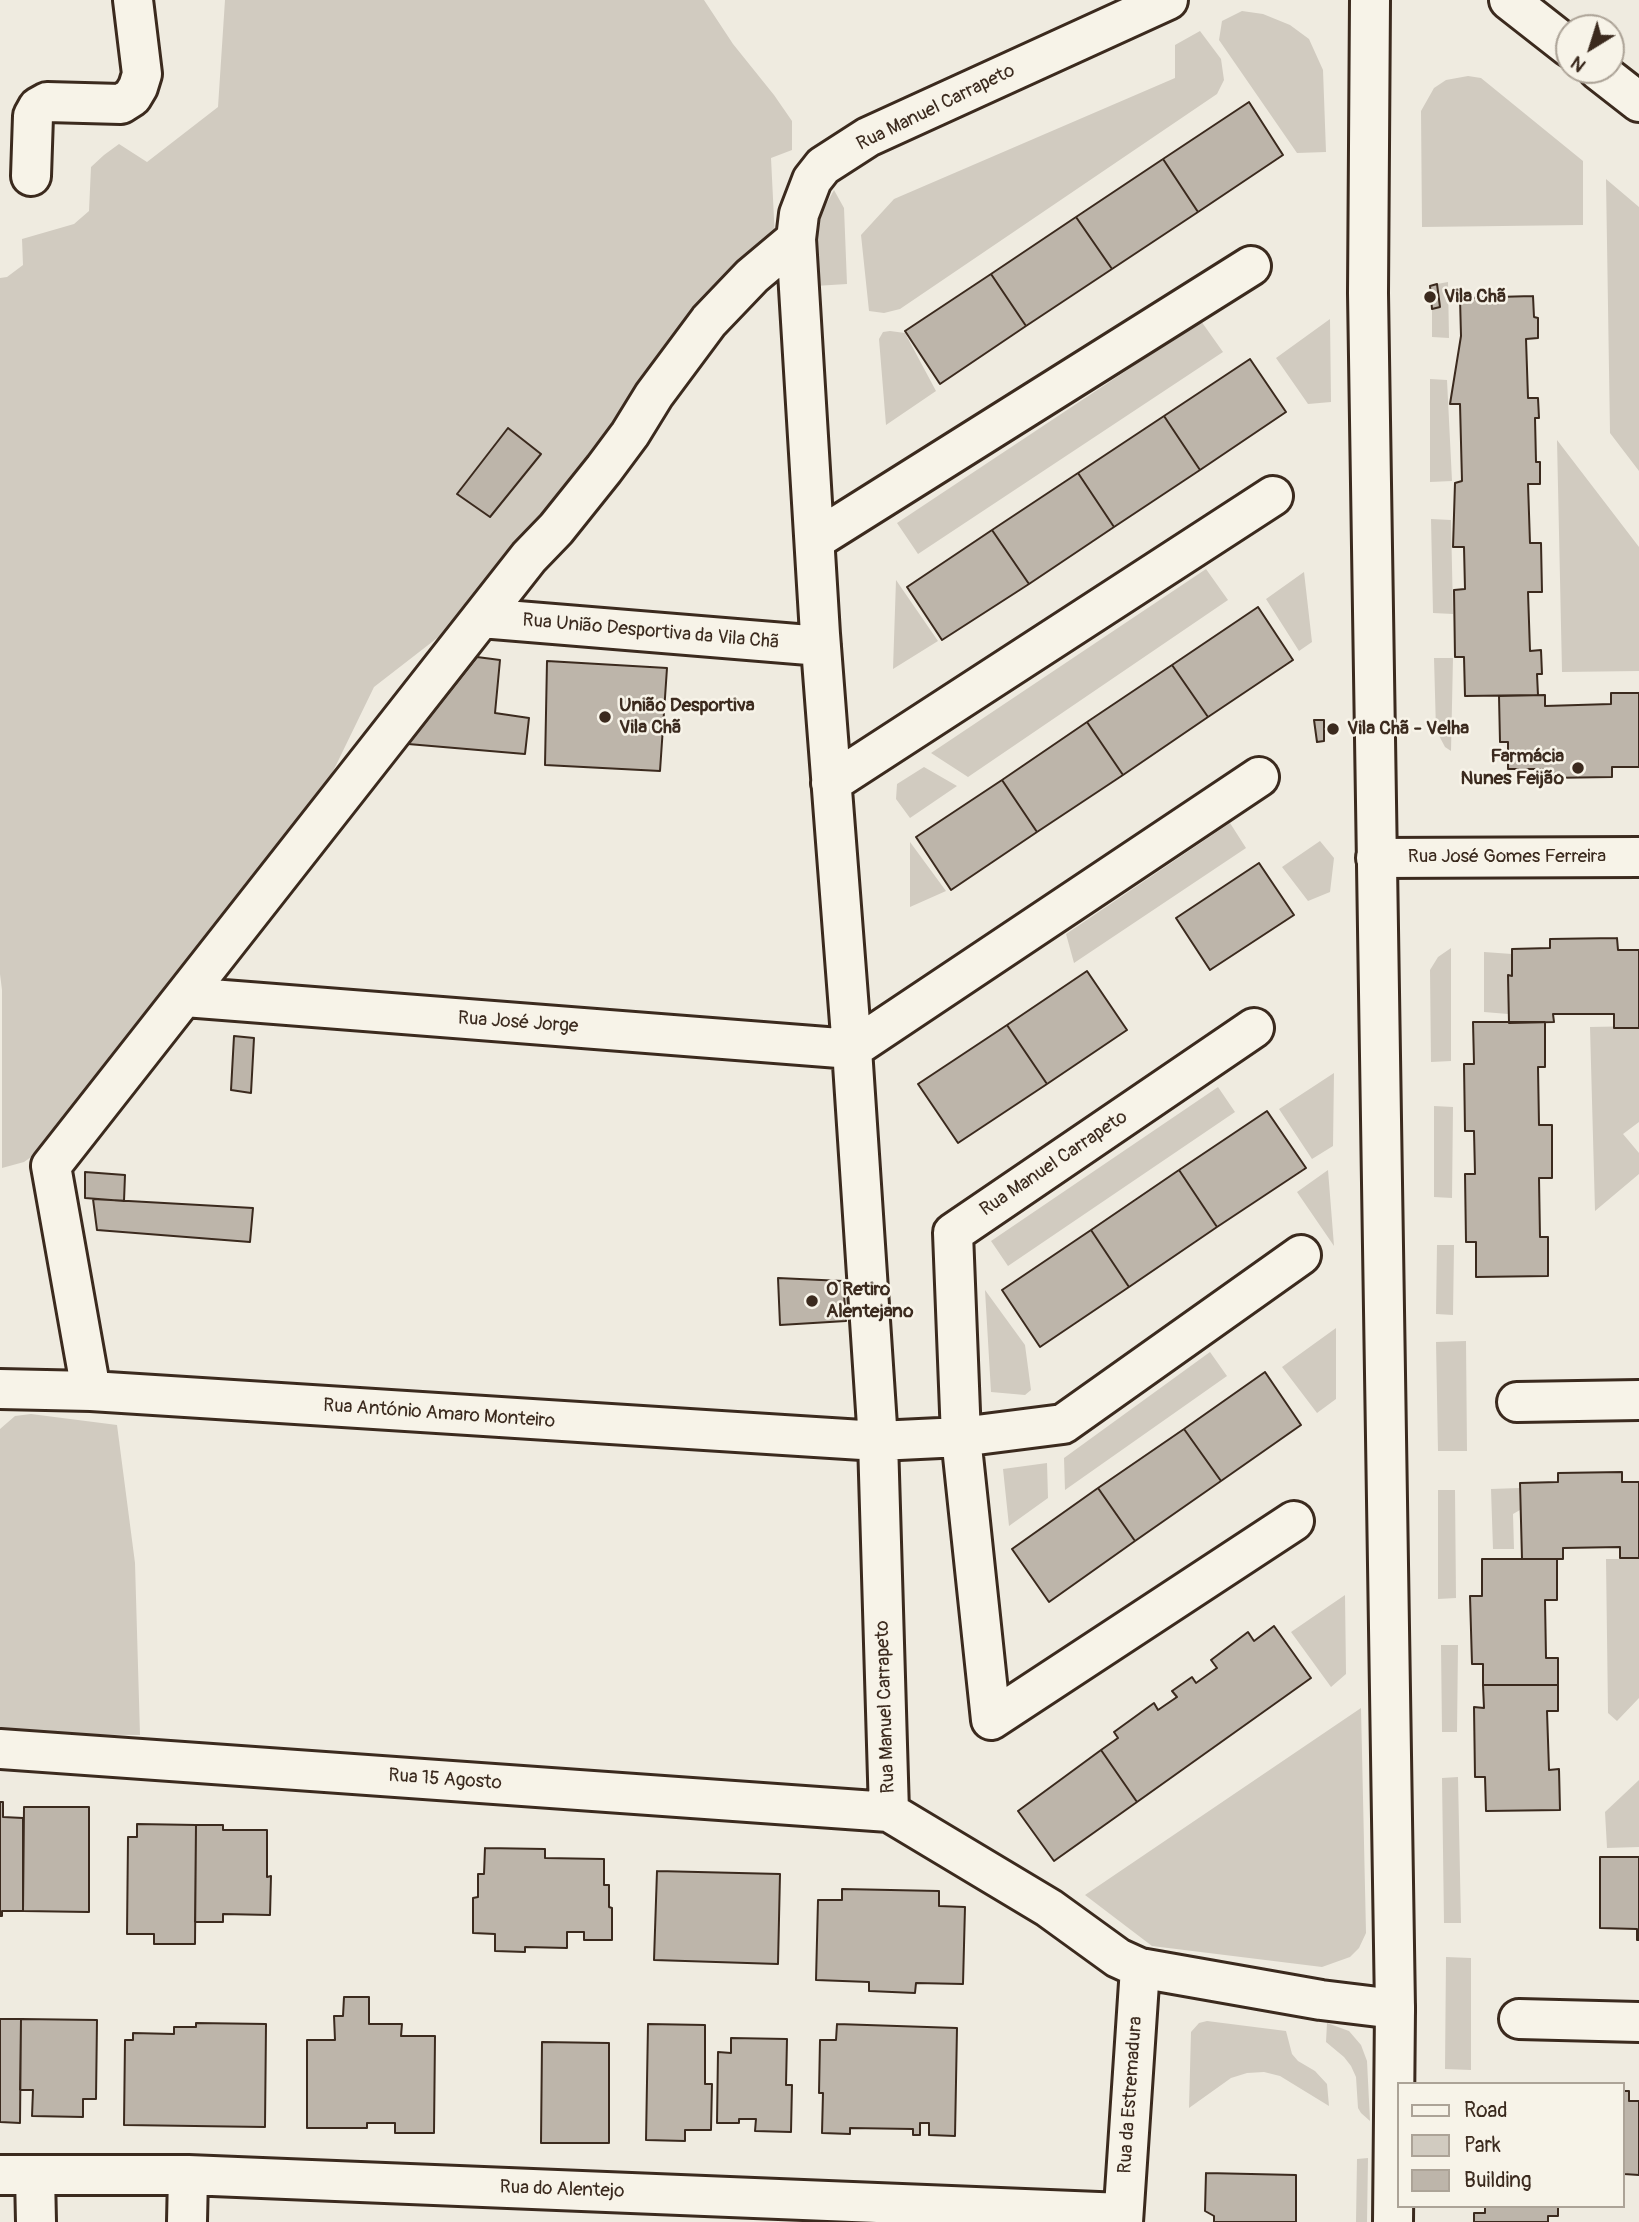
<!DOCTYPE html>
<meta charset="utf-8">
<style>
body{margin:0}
#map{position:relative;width:1639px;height:2222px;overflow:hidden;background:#efebe0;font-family:Pangolin,sans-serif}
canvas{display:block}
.legend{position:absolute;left:1397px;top:2082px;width:228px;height:126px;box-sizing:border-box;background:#f7f3e8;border:2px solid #aca397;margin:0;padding:9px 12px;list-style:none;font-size:21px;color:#3b2a1e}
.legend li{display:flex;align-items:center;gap:14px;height:35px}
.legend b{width:35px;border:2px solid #aca397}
.north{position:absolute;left:1555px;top:14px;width:70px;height:70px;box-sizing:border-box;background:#f7f3e8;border:2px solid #aca397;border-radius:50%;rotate:218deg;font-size:19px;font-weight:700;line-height:28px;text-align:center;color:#3b2a1e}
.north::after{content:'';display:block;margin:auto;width:24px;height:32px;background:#3b2a1e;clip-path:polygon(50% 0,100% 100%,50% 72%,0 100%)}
</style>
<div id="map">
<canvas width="1639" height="2222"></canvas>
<ul class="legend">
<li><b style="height:9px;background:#f7f3e8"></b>Road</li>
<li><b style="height:19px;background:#d1cbc0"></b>Park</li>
<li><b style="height:19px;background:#bdb5aa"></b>Building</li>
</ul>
<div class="north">N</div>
</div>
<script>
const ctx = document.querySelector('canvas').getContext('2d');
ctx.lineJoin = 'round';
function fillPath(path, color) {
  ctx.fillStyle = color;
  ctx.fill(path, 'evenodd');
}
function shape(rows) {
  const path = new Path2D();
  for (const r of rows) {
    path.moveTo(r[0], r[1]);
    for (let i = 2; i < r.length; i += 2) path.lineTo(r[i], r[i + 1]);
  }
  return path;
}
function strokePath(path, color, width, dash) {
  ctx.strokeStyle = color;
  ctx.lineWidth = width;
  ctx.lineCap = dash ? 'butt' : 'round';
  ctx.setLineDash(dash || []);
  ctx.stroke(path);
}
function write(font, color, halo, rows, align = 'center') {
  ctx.font = font + ' Pangolin,sans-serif';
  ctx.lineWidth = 5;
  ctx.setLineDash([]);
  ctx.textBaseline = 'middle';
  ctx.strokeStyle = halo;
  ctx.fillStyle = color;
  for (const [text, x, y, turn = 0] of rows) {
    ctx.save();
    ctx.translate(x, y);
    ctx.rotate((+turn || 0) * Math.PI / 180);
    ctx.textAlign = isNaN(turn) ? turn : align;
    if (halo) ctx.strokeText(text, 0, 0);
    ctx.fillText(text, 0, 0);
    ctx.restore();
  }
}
fillPath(shape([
 [225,0,704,0,733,44,774,95,792,121,792,150,771,158,775,239,567,500,454,625,374,687,323,792,51,1143,24,1162,2,1168,2,990,0,974,0,278,7,277,23,265,22,239,74,224,89,211,91,167,104,155,119,144,147,162,218,107],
 [1242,11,1263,14,1290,25,1309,39,1323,70,1326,152,1297,153,1219,40,1222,21],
 [1200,31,1221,59,1224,80,1217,94,900,309,884,313,869,311,861,235,894,199,1175,78,1175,45],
 [1468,76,1481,78,1583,161,1583,225,1422,227,1421,111,1434,88,1446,80],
 [1606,179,1639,207,1639,471,1610,433],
 [834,190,844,208,847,284,815,286,812,241,817,221],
 [1448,282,1449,338,1432,337,1432,309,1440,307,1437,284],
 [1330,319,1331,402,1308,404,1276,358],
 [1201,321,1223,352,918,554,897,523],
 [890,331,905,333,936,391,886,425,879,339,883,332],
 [1430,379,1447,380,1452,481,1430,482],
 [1557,440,1639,547,1639,671,1562,672],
 [1431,519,1451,520,1453,614,1433,613],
 [1206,569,1228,600,968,777,931,753],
 [1304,572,1312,642,1299,651,1266,599],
 [896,580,938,641,893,669],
 [1434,658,1453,658,1451,751,1445,747,1436,730],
 [924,767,957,786,910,818,896,799,897,784],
 [1230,823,1246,848,1074,963,1066,934],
 [1320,841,1334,858,1330,892,1308,901,1282,867],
 [910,842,946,891,910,907],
 [1451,948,1451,1061,1431,1062,1430,970,1438,957],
 [1484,952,1512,954,1512,975,1508,975,1508,1014,1484,1012],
 [1639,1026,1639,1122,1623,1134,1639,1153,1639,1174,1595,1211,1590,1027],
 [1334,1073,1333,1146,1312,1159,1279,1109],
 [1218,1087,1235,1112,1008,1266,991,1241],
 [1434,1106,1453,1107,1452,1198,1434,1197],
 [1328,1170,1334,1246,1297,1192],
 [1437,1245,1454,1245,1453,1315,1436,1314],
 [985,1290,1025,1345,1031,1390,1025,1395,991,1392],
 [1336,1328,1336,1399,1317,1413,1282,1367],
 [1466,1341,1467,1451,1438,1451,1436,1342],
 [1210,1352,1227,1376,1065,1490,1064,1458],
 [31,1414,117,1425,135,1563,140,1735,13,1734,0,1728,0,1429,15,1416],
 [1047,1463,1048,1498,1009,1526,1003,1469],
 [1519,1488,1520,1510,1513,1514,1514,1549,1493,1549,1491,1489],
 [1438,1490,1455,1490,1456,1598,1438,1599],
 [1606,1559,1639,1559,1639,1698,1617,1721,1608,1713],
 [1345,1595,1346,1674,1331,1687,1291,1632],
 [1441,1645,1458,1645,1457,1732,1442,1732],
 [1361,1708,1366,1933,1359,1948,1350,1957,1322,1967,1152,1946,1085,1895],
 [1458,1777,1461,1923,1444,1923,1442,1778],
 [1639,1780,1639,1847,1607,1848,1605,1812],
 [1446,1957,1471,1958,1471,2070,1445,2069],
 [1207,2021,1286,2031,1292,2054,1298,2061,1315,2071,1327,2084,1329,2106,1280,2076,1264,2072,1247,2073,1231,2078,1189,2108,1191,2032,1199,2023],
 [1327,2023,1349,2031,1361,2045,1367,2061,1370,2121,1361,2113,1358,2108,1356,2077,1351,2066,1344,2057,1326,2042],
 [1368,2158,1367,2222,1356,2222,1357,2159]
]), '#d1cbc0');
const building = shape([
 [1249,102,1283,155,1198,212,1163,159,1249,102],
 [1163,159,1198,212,1112,269,1076,217,1163,159],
 [1076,217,1112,269,1026,326,991,274,1076,217],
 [991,274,1026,326,940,384,905,331,991,274],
 [1437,284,1440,307,1432,309,1430,286,1437,284],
 [1533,296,1534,317,1538,318,1538,338,1526,339,1528,398,1538,398,1539,418,1535,418,1536,462,1540,462,1540,484,1528,484,1530,543,1541,543,1542,592,1528,592,1530,651,1541,650,1542,674,1537,674,1538,695,1465,696,1464,657,1455,657,1454,590,1465,589,1464,547,1453,547,1455,483,1462,481,1460,404,1450,404,1461,336,1460,298,1533,296],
 [1250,359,1286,412,1200,470,1164,416,1250,359],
 [1164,416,1200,470,1114,527,1078,473,1164,416],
 [508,428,541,454,490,517,457,494,508,428],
 [1078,473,1114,527,1029,584,992,530,1078,473],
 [992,530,1029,584,942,640,907,587,992,530],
 [1258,607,1293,660,1208,717,1172,665,1258,607],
 [477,657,500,660,495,713,529,718,525,754,408,744,477,657],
 [547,661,667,668,660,771,545,765,547,661],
 [1172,665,1208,717,1123,775,1087,722,1172,665],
 [1611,693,1639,693,1639,767,1612,767,1612,777,1546,778,1545,769,1508,769,1508,742,1500,742,1499,696,1545,695,1545,706,1611,704,1611,693],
 [1314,720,1324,720,1324,741,1317,742,1314,720],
 [1087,722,1123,775,1037,832,1002,780,1087,722],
 [1002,780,1037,832,951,890,916,837,1002,780],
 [1259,863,1294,915,1210,970,1176,918,1259,863],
 [1617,938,1618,950,1639,950,1639,1028,1614,1028,1614,1014,1553,1014,1554,1022,1509,1023,1508,975,1512,976,1512,949,1550,948,1550,939,1617,938],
 [1087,971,1127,1030,1047,1084,1007,1025,1087,971],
 [1473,1022,1545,1022,1545,1067,1538,1067,1539,1125,1552,1125,1552,1178,1539,1178,1540,1237,1548,1237,1548,1276,1476,1277,1476,1242,1466,1242,1465,1174,1475,1174,1474,1131,1465,1131,1464,1064,1474,1064,1473,1022],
 [1007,1025,1047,1084,958,1143,918,1084,1007,1025],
 [234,1036,254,1038,251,1093,231,1090,234,1036],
 [1267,1111,1306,1168,1217,1227,1179,1170,1267,1111],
 [1179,1170,1217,1227,1129,1287,1091,1230,1179,1170],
 [85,1172,125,1175,124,1201,85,1198,85,1172],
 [93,1199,253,1208,250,1242,97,1230,93,1199],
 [1091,1230,1129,1287,1040,1347,1002,1290,1091,1230],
 [778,1278,843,1281,846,1321,780,1325,778,1278],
 [1265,1372,1301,1425,1221,1481,1184,1429,1265,1372],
 [1184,1429,1221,1481,1135,1541,1098,1488,1184,1429],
 [1622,1472,1622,1482,1639,1482,1639,1558,1620,1558,1620,1547,1563,1548,1563,1559,1522,1559,1520,1483,1558,1482,1558,1473,1622,1472],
 [1098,1488,1135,1541,1049,1602,1012,1549,1098,1488],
 [1482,1559,1557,1559,1557,1600,1545,1600,1546,1658,1558,1658,1558,1685,1483,1685,1483,1664,1472,1664,1470,1596,1482,1596,1482,1559],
 [1274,1626,1311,1678,1137,1802,1101,1750,1118,1738,1114,1732,1154,1703,1158,1710,1177,1697,1172,1691,1192,1677,1196,1683,1217,1668,1211,1660,1248,1632,1254,1641,1274,1626],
 [1483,1685,1558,1685,1558,1711,1547,1711,1549,1770,1559,1769,1560,1810,1486,1811,1485,1777,1475,1777,1474,1707,1484,1708,1483,1685],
 [1101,1750,1137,1802,1054,1861,1018,1811,1101,1750],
 [0,1802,3,1802,3,1817,23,1818,23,1911,2,1911,2,1916,0,1916,0,1802],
 [24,1807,89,1807,89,1912,23,1911,24,1807],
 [137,1824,196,1825,195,1944,154,1944,154,1934,127,1934,128,1837,137,1837,137,1824],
 [196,1825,223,1825,223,1830,267,1830,267,1877,271,1876,270,1915,223,1914,223,1922,195,1922,196,1825],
 [485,1848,545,1849,545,1858,604,1859,604,1885,609,1885,609,1907,612,1908,612,1940,584,1940,584,1932,567,1932,567,1948,525,1947,525,1952,495,1951,495,1934,473,1933,473,1898,478,1897,478,1874,484,1874,485,1848],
 [1600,1857,1639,1857,1639,1940,1637,1940,1637,1929,1600,1928,1600,1857],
 [657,1871,780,1874,778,1964,654,1960,657,1871],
 [842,1889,939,1891,939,1906,965,1907,963,1984,916,1983,915,1993,869,1991,869,1982,816,1980,818,1900,842,1900,842,1889],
 [344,1997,369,1997,369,2024,402,2024,401,2036,435,2036,434,2133,395,2133,395,2123,367,2123,367,2128,307,2128,307,2040,335,2040,334,2016,343,2016,344,1997],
 [0,2019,21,2019,20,2123,0,2122,0,2019],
 [21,2019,97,2020,96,2099,83,2099,83,2117,32,2116,33,2090,20,2090,21,2019],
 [196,2023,266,2024,265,2127,124,2125,125,2040,133,2040,133,2033,174,2034,174,2027,196,2027,196,2023],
 [648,2024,705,2025,705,2084,712,2084,711,2130,685,2130,685,2141,646,2140,648,2024],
 [837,2024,957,2028,955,2136,929,2135,929,2123,920,2123,920,2135,913,2135,913,2129,850,2128,850,2134,822,2133,823,2093,819,2093,820,2040,836,2040,837,2024],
 [731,2038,787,2039,786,2085,792,2085,791,2132,755,2131,756,2119,739,2119,739,2123,717,2123,718,2052,731,2053,731,2038],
 [542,2042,609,2043,609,2143,541,2143,542,2042],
 [1623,2091,1629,2091,1629,2101,1639,2101,1639,2175,1624,2174,1623,2091],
 [1206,2173,1296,2175,1296,2222,1214,2222,1214,2216,1205,2211,1206,2173],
 [1485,2206,1558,2206,1558,2216,1548,2216,1548,2222,1474,2222,1474,2213,1485,2213,1485,2206]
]);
fillPath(building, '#bdb5aa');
strokePath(building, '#3b2a1e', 2);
const minor = shape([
 [1509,0,1569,47],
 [1598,70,1639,102],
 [31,176,33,116,38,107,47,102,121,104,132,97,138,87,142,74,133,0],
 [815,540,1251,266],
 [481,618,821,646],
 [831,783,1273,496],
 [1376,858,1639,857],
 [185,997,852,1049,1259,777],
 [1254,1028,953,1233,961,1437,991,1720,1294,1521],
 [0,1389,91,1391,878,1441,961,1437,1063,1424,1301,1255],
 [91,1391,51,1166,529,557,556,529,604,469,630,434,654,395,709,321,752,276,796,239],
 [1517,1402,1639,1400],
 [0,1749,889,1812,1049,1908,1118,1958,1140,1968,1321,2000,1395,2009],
 [889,1812,878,1441,852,1049,820,634,796,239,799,214,812,180,823,166,868,137,1168,0],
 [1519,2019,1639,2022],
 [0,2175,188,2175,1123,2213],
 [35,2175,36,2222],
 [187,2222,188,2175],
 [1123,2222,1140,1968]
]);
const major = shape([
 [1370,0,1368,293,1395,2009,1393,2222]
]);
strokePath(minor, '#3b2a1e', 44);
strokePath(major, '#3b2a1e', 44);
strokePath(minor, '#f7f3e8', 38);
strokePath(major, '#f7f3e8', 38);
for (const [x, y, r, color] of [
 [1430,297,7,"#3b2a1e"],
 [605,717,7,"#3b2a1e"],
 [1333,729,7,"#3b2a1e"],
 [1578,768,7,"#3b2a1e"],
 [812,1301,7,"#3b2a1e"]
]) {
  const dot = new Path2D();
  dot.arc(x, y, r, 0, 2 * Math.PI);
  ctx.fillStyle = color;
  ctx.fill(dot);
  strokePath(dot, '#f7f3e8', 2.5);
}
write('19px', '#3b2a1e', '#f7f3e8', [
 ["Rua Manuel Carrapeto",936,108,-26],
 ["Rua União Desportiva da Vila Chã",651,632,5],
 ["Rua José Gomes Ferreira",1507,857],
 ["Rua José Jorge",518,1023,4],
 ["Rua Manuel Carrapeto",1054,1164,-34],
 ["Rua António Amaro Monteiro",439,1414,4],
 ["Rua Manuel Carrapeto",886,1707,-92],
 ["Rua 15 Agosto",445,1780,4],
 ["Rua da Estremadura",1131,2095,-86],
 ["Rua do Alentejo",562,2190,2]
]);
write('bold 19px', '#3b2a1e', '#f7f3e8', [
 ["Vila Chã",1444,297],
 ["União Desportiva",619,706],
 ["Vila Chã",619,728],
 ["Vila Chã - Velha",1347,729],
 ["Farmácia",1564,757,"right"],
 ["Nunes Feijão",1564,779,"right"],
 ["O Retiro",826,1290],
 ["Alentejano",826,1312]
], 'left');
</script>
